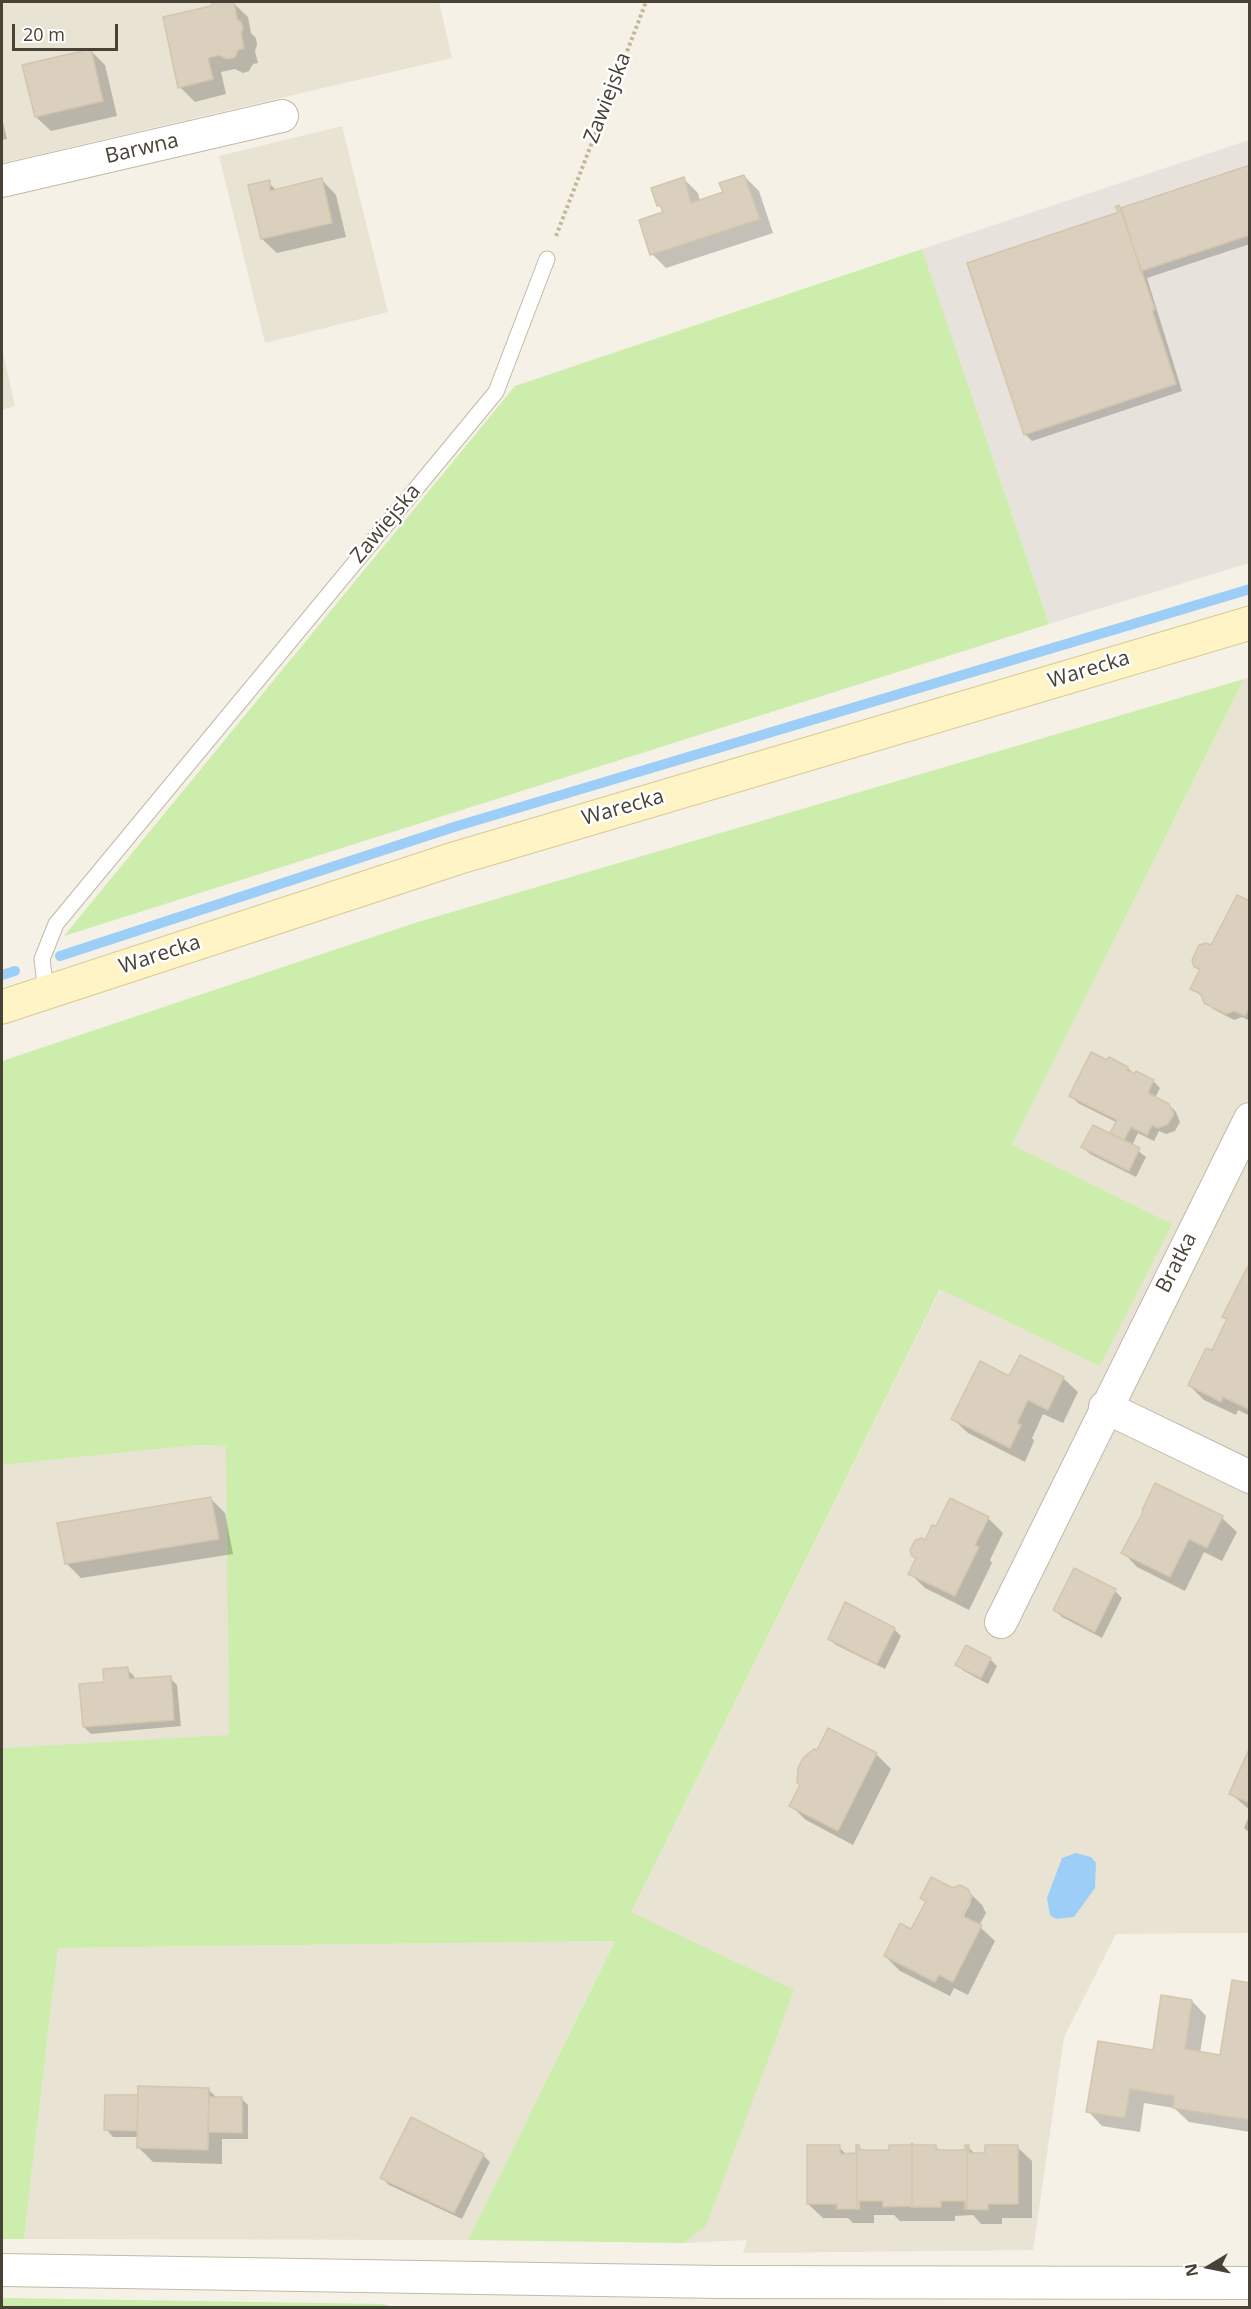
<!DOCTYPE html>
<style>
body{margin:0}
#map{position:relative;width:1251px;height:2309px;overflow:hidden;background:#f5f1e6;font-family:"Open Sans",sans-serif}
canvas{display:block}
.frame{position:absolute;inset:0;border:3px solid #484135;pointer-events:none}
.north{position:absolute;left:1179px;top:2237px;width:60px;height:60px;-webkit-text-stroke:4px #fff;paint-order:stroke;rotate:260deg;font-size:16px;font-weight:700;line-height:24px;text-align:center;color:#484135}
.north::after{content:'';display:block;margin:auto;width:21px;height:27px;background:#484135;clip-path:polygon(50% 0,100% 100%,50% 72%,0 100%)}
.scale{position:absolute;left:12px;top:24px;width:106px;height:27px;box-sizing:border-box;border:3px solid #484135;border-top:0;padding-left:8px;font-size:18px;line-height:21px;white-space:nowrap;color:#484135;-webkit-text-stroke:4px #fff;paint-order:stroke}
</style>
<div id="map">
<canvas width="1251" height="2309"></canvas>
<div class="frame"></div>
<div class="north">N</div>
<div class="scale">20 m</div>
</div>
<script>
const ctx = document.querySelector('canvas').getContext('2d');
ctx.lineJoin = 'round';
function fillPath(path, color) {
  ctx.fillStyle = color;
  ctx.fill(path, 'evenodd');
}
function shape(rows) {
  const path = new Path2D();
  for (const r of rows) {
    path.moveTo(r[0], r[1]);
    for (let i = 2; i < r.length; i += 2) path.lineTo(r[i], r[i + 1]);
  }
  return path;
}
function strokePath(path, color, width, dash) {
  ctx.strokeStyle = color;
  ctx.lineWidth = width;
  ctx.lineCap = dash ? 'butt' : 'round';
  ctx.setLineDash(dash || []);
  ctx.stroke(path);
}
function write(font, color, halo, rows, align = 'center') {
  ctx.font = font + ' "Open Sans",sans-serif';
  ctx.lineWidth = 5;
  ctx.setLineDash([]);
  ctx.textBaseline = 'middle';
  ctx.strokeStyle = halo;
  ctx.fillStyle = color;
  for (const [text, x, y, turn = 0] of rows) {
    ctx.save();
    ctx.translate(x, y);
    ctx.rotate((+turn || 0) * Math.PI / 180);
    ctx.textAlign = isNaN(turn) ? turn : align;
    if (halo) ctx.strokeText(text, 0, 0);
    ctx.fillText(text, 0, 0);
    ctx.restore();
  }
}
fillPath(shape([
 [2,2,439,2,452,58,2,163],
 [342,126,388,312,265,343,219,156],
 [2,348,15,406,2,410],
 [1249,677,1249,1933,1116,1934,1064,2037,1033,2250,743,2253,747,2240,684,2243,706,2226,631,1912,1244,679],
 [198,1445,227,1446,229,1736,2,1748,2,1465],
 [615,1941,468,2240,24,2239,58,1948]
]), '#e9e3d4');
fillPath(shape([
 [1249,140,1249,563,1049,624,922,249]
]), '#e7e2db');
fillPath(shape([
 [922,249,1049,624,64,936,515,386],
 [1244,679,1012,1145,1172,1224,1100,1366,940,1289,631,1912,794,1990,706,2226,684,2243,468,2240,615,1941,58,1948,24,2239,2,2239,2,1748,229,1735,226,1446,198,1445,2,1465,2,1061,418,922],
 [2,2298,383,2304,394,2307,2,2308]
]), '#ccedab');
fillPath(shape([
 [1076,1853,1091,1857,1096,1863,1095,1888,1074,1917,1056,1919,1050,1915,1047,1898,1062,1858]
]), '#9dcef7');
fillPath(shape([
 [233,3,248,17,251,33,256,38,257,45,255,51,258,63,253,64,249,71,243,73,235,69,221,72,226,94,195,102,180,87],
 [91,51,105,65,117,116,51,131,36,117],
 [2,118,7,139,2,140],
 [1250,166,1250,244,1147,278,1182,391,1032,441,1025,434,969,264,1122,213,1117,208,1119,207,1121,209],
 [744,176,759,191,773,233,666,268,651,253,665,213,659,206,653,189,683,178,698,193,700,201,725,193],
 [322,180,336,195,346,237,277,253,262,239,268,182,277,191],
 [1250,903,1250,1021,1242,1017,1234,1020,1213,1009,1204,998,1192,989,1200,971,1196,966],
 [1091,1054,1128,1068,1136,1076,1153,1081,1160,1088,1155,1098,1169,1105,1176,1112,1180,1122,1175,1131,1166,1134,1159,1131,1154,1141,1138,1133,1132,1146,1146,1157,1136,1177,1090,1154,1083,1147,1111,1136,1118,1123,1078,1103,1071,1096],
 [1250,1265,1250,1416,1238,1410,1236,1415,1204,1400,1189,1385,1212,1352,1228,1320,1224,1316],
 [1010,1378,1063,1378,1078,1392,1063,1423,1043,1414,1032,1438,1034,1441,1025,1462,968,1433,953,1419],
 [211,1499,225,1513,233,1554,81,1578,66,1563],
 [988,1518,1003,1533,990,1560,992,1563,969,1610,925,1588,910,1573,917,1559,913,1555,937,1528],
 [1222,1518,1237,1532,1222,1561,1204,1552,1185,1591,1137,1567,1123,1552],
 [1075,1570,1115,1591,1122,1598,1102,1638,1062,1617,1055,1610],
 [894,1629,901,1636,885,1669,836,1645,829,1638],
 [990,1659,997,1666,988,1684,964,1671,957,1664],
 [127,1669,134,1676,135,1680,170,1678,177,1685,181,1726,91,1734,84,1727,106,1683],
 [1250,1751,1250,1810,1230,1793],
 [876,1754,891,1769,853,1845,806,1820,791,1806,801,1785],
 [1250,1814,1250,1833,1244,1828],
 [953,1889,967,1890,982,1905,986,1913,979,1926,995,1941,968,1995,954,1988,950,1996,900,1971,885,1956,912,1931,927,1903,922,1898],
 [968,1902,971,1902,960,1923,958,1922],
 [1250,1985,1250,2132,1189,2122,1174,2108,1144,2103,1140,2132,1102,2126,1088,2111,1154,2052,1192,2001,1206,2016,1200,2053,1221,2057],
 [208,2089,217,2098,241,2098,248,2105,248,2139,222,2139,222,2164,153,2162,139,2148,139,2137,113,2137,106,2129,137,2097],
 [839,2147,847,2155,857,2155,859,2147,864,2152,936,2147,941,2152,966,2152,968,2147,976,2155,1017,2147,1032,2161,1032,2218,1002,2218,1002,2224,981,2224,973,2215,955,2216,955,2221,900,2221,894,2215,874,2215,874,2223,853,2223,848,2218,823,2218,808,2204],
 [483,2155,490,2162,462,2219,389,2185,382,2178]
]), '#0003');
strokePath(shape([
 [60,956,454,827,1250,589],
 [2,975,15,971]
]), '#9dcef7', 10);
const building = shape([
 [213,2,234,2,237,19,241,22,243,29,241,33,244,48,238,50,235,57,227,59,219,55,208,58,213,79,178,88,163,17,211,6,213,2],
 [91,49,103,101,35,117,22,65,91,49],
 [1250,165,1250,235,1141,271,1121,208,1250,165],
 [744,175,760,219,650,255,639,220,663,212,660,205,657,206,651,188,684,177,691,203,723,192,719,183,744,175],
 [322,178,332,223,261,239,248,185,270,180,270,191,322,178],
 [1119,205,1155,310,1152,310,1176,384,1024,435,967,263,1119,212,1115,207,1119,205],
 [1237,895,1250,901,1250,1007,1245,1016,1234,1011,1226,1014,1204,1003,1201,994,1190,989,1200,969,1194,967,1192,960,1199,945,1206,943,1211,945,1237,895],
 [1091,1052,1107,1060,1109,1057,1128,1067,1127,1070,1135,1074,1136,1071,1154,1080,1148,1093,1169,1104,1174,1114,1168,1124,1158,1128,1152,1125,1147,1135,1131,1127,1124,1140,1110,1133,1117,1120,1069,1096,1091,1052],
 [1093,1125,1140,1148,1129,1171,1081,1147,1093,1125],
 [1250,1262,1250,1410,1223,1397,1221,1402,1188,1385,1206,1348,1212,1350,1227,1319,1222,1317,1250,1262],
 [1020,1355,1064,1377,1048,1410,1028,1400,1017,1423,1021,1425,1010,1448,951,1419,980,1361,1009,1376,1020,1355],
 [1155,1483,1223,1516,1207,1548,1189,1539,1170,1577,1121,1553,1142,1514,1143,1508,1155,1483],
 [211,1497,219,1539,65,1564,57,1523,211,1497],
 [950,1498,989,1517,975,1545,979,1547,955,1596,908,1574,916,1558,912,1556,910,1550,915,1540,921,1538,925,1540,932,1525,936,1526,950,1498],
 [1074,1568,1116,1589,1095,1632,1053,1610,1074,1568],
 [845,1602,895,1628,877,1664,828,1639,845,1602],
 [966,1645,991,1658,981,1678,955,1665,966,1645],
 [128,1667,129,1679,171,1676,174,1720,83,1727,79,1684,104,1682,103,1669,128,1667],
 [828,1728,877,1753,838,1831,789,1806,800,1785,797,1783,798,1768,803,1758,814,1749,817,1750,828,1728],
 [1250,1747,1250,1803,1229,1794,1250,1747],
 [931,1877,953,1888,960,1885,968,1889,972,1897,962,1916,982,1925,953,1982,939,1975,935,1982,884,1956,900,1923,911,1929,926,1901,920,1898,931,1877],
 [1232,1980,1250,1983,1250,2120,1173,2108,1174,2096,1130,2089,1125,2118,1086,2112,1098,2041,1153,2050,1161,1995,1192,2000,1185,2049,1220,2055,1232,1980],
 [138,2086,209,2088,208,2150,137,2148,138,2086],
 [105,2095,138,2095,137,2131,104,2130,105,2095],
 [209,2097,242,2097,242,2133,208,2132,209,2097],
 [411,2117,484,2154,454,2213,380,2178,411,2117],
 [912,2143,912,2208,910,2206,883,2207,883,2201,859,2201,860,2209,857,2209,857,2145,859,2145,860,2150,889,2150,889,2145,910,2145,912,2143],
 [912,2143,914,2145,936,2145,936,2150,965,2150,965,2145,967,2145,967,2209,965,2209,965,2201,941,2201,941,2207,914,2207,912,2208,912,2143],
 [807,2145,840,2145,840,2154,856,2153,856,2145,857,2145,857,2209,837,2209,837,2204,807,2204,807,2145],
 [967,2145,969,2145,969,2153,985,2153,985,2145,1018,2145,1018,2204,988,2204,988,2210,967,2209,967,2145]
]);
fillPath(building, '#dad0bd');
strokePath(building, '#d3c6ad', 1.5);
const lane = shape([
 [46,992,42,959,56,924,496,392,547,259]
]);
const street = shape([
 [2,181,282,116],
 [1105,1407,1250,1477],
 [1001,1622,1250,1119],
 [2,2270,719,2282,1250,2283]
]);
const secondary = shape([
 [2,1007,457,858,1250,623]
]);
strokePath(lane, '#c1baa8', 17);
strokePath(street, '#c1baa8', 34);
strokePath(secondary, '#d8c991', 35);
strokePath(shape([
 [556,236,646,2]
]), '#c4b798', 4, [3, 3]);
strokePath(lane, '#fff', 15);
strokePath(street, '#fff', 32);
strokePath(secondary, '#fff4c6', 33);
write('21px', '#484135', '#fff', [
 ["Zawiejska",608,98,-69],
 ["Barwna",142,149,-13],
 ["Zawiejska",386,524,-50],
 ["Warecka",1089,670,-17],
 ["Warecka",623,808,-16],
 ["Warecka",160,955,-18],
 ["Bratka",1177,1263,-63]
]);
</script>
